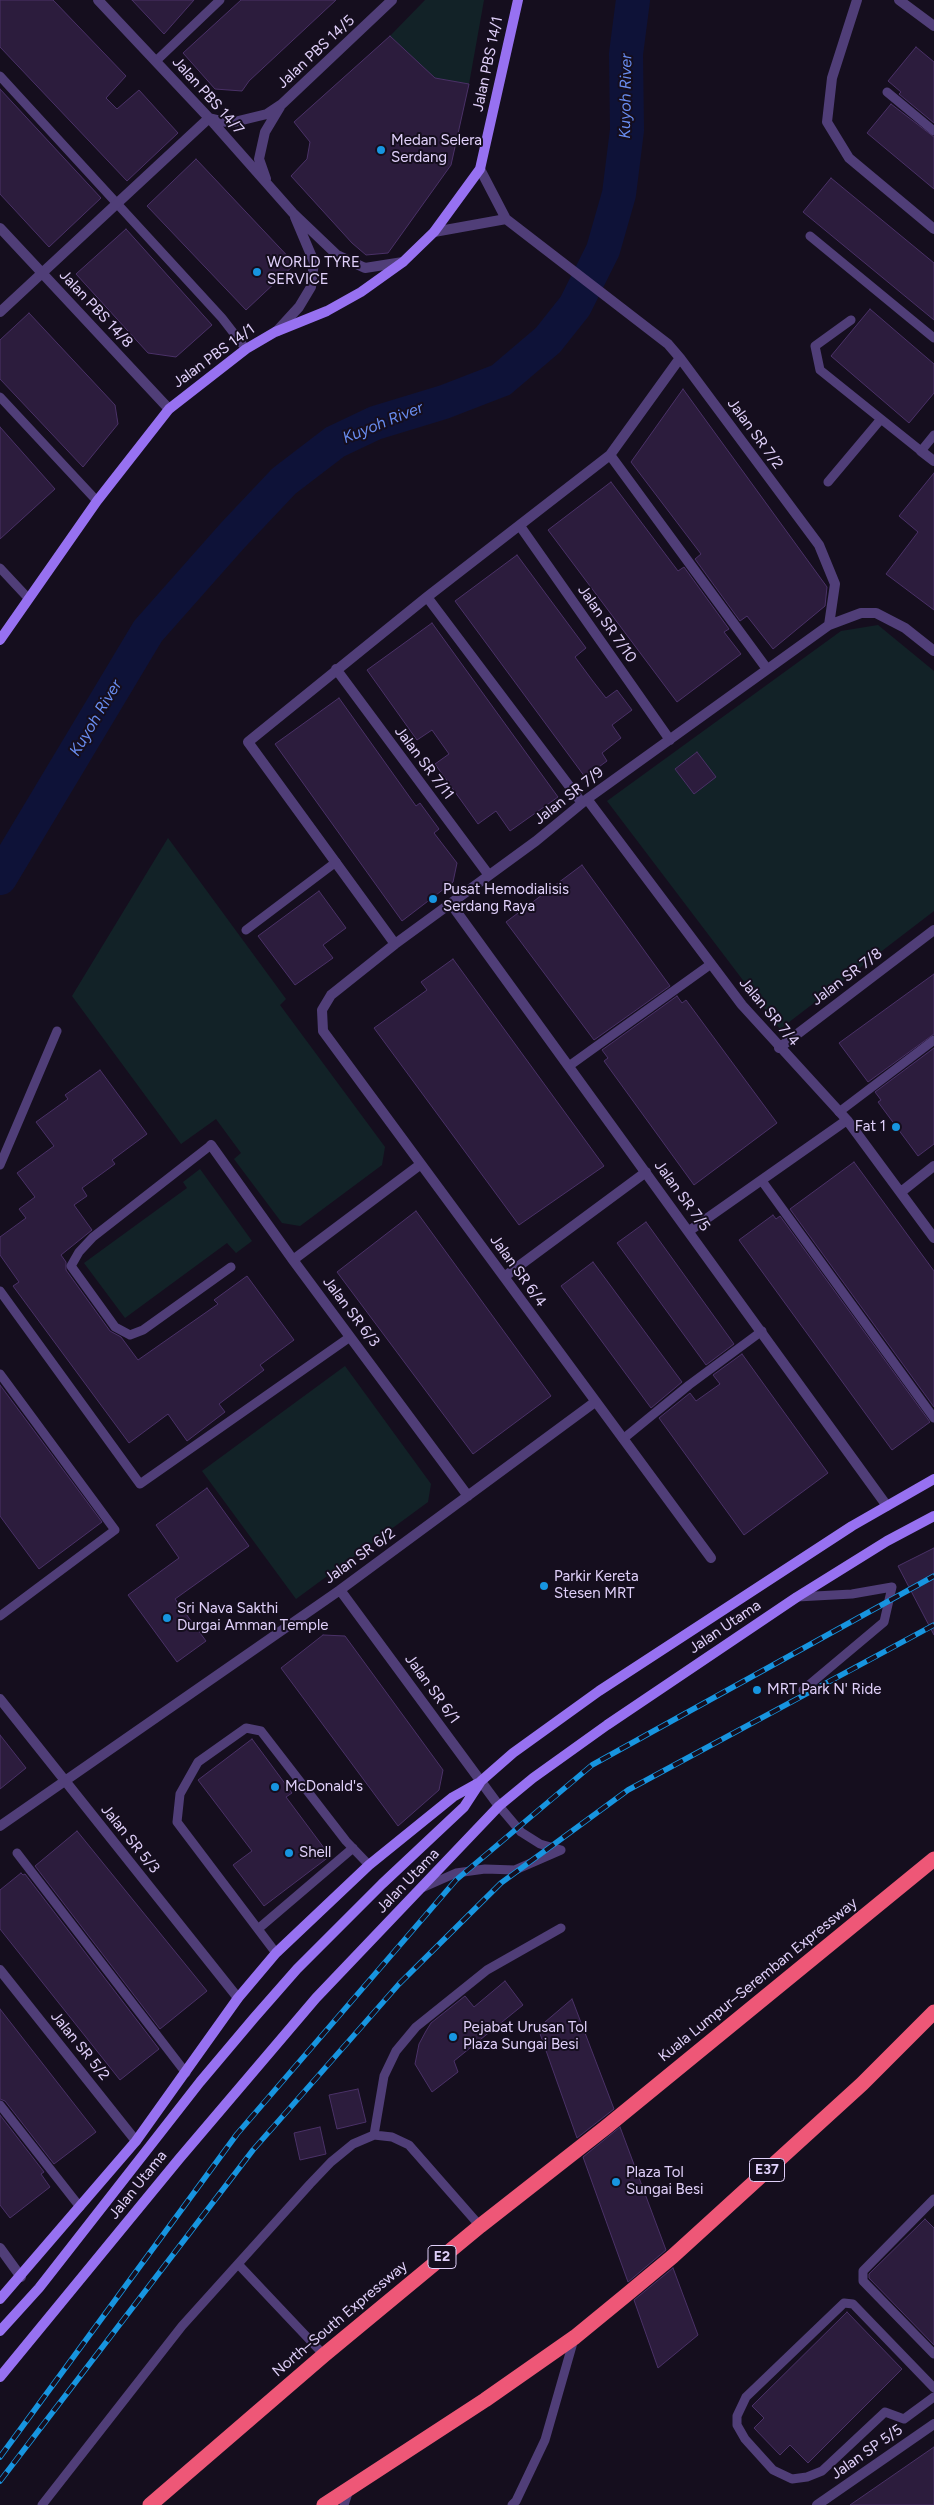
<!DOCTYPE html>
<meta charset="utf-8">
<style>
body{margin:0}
canvas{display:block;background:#150e1e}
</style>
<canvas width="934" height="2505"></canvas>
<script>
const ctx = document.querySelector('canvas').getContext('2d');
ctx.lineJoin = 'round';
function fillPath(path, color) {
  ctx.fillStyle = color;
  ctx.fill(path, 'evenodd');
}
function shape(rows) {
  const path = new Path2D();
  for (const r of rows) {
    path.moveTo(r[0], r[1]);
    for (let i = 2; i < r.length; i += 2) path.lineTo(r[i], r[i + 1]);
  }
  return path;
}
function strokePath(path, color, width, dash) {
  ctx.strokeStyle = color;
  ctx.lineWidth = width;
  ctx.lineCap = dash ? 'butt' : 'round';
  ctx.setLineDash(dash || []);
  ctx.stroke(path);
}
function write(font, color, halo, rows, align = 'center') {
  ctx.font = font + ' Figtree,sans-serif';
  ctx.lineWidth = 4;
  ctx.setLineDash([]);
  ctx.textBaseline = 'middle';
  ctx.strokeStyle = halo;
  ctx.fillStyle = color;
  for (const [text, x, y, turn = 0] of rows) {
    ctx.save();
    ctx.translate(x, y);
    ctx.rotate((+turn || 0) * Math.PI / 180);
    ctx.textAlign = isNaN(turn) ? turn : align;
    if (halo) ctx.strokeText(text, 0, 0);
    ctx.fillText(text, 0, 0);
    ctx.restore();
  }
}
fillPath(shape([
 [425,0,484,0,469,84,435,78,390,36],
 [878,625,934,671,934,911,780,1029,607,801,841,631],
 [168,838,286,999,280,1005,385,1147,382,1165,300,1226,282,1223,234,1159,241,1153,216,1119,181,1144,72,996],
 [200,1169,252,1241,236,1253,227,1243,125,1318,84,1263,187,1188,183,1182],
 [345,1366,431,1484,428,1502,296,1599,202,1471]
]), '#122227');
strokePath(shape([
 [0,878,148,631,233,535,284,481,335,442,375,423,444,402,501,380,548,340,575,306,603,250,619,194,627,130,626,54,633,0]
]), '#0e1238', 34);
const building = shape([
 [0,0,53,0,126,76,106,98,117,109,139,90,178,133,127,181,0,47,0,0],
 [132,0,194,0,164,34,132,0],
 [241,0,336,0,249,81,242,91,215,89,183,53,241,0],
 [390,36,435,78,469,84,451,165,388,253,366,255,352,243,291,176,307,159,310,142,294,122,390,36],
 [916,47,934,62,934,123,899,94,901,92,888,81,916,47],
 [0,89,101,198,49,247,0,194,0,89],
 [891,104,934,137,934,189,867,133,891,104],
 [196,159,295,264,246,310,147,206,196,159],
 [831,178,934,263,934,320,803,212,831,178],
 [126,229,212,325,176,357,148,353,76,274,126,229],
 [870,309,934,364,934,393,909,423,831,356,870,309],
 [29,313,115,405,118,424,83,467,0,379,0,340,29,313],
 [683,389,827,587,825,606,773,649,747,616,740,621,695,559,701,554,631,462,683,389],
 [0,427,55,489,0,539,0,427],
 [934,473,934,610,886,574,918,532,899,516,934,473],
 [611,482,678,571,684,567,729,629,724,632,741,654,677,702,548,530,611,482],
 [517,555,586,648,575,657,592,680,606,698,617,690,632,710,612,725,621,738,602,753,607,761,585,777,455,601,517,555],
 [432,623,558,797,510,831,496,811,478,824,435,764,449,754,432,730,417,740,367,670,432,623],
 [339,698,416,806,420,803,439,829,434,833,457,863,453,882,402,921,275,744,339,698],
 [697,752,716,777,694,794,675,769,697,752],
 [582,865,670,986,594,1040,506,922,582,865],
 [319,891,346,928,323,945,333,958,295,985,258,936,319,891],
 [453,959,604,1166,519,1225,374,1028,427,990,421,982,453,959],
 [934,974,934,1034,868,1082,839,1043,934,974],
 [677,996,682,1003,686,1000,777,1123,694,1185,604,1061,608,1058,602,1050,677,996],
 [934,1048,934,1144,918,1156,878,1102,881,1100,875,1092,934,1048],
 [100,1070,147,1134,112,1160,115,1164,82,1188,87,1196,74,1205,92,1230,61,1255,66,1262,66,1270,110,1331,121,1337,138,1360,218,1304,214,1300,247,1276,294,1340,260,1365,264,1370,219,1404,225,1412,187,1441,168,1414,129,1443,13,1286,19,1282,0,1255,0,1237,26,1218,19,1209,35,1197,17,1173,54,1146,36,1122,68,1099,65,1095,100,1070],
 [854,1162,934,1271,934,1407,790,1209,854,1162],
 [416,1211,551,1396,473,1454,337,1272,416,1211],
 [773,1215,776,1219,780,1216,930,1422,892,1450,739,1240,773,1215],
 [646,1222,734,1344,706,1365,617,1243,646,1222],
 [593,1262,682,1382,651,1408,561,1286,593,1262],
 [742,1354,828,1473,744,1535,659,1418,690,1393,696,1401,720,1384,713,1375,742,1354],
 [0,1385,102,1522,39,1569,0,1516,0,1385],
 [207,1488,249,1546,175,1599,206,1641,177,1662,128,1595,179,1558,156,1525,207,1488],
 [934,1548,934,1635,898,1566,934,1548],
 [323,1635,345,1636,443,1770,439,1790,398,1826,281,1668,323,1635],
 [0,1735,26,1768,0,1789,0,1735],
 [252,1739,292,1793,286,1797,330,1856,264,1906,233,1865,252,1851,198,1780,252,1739],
 [77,1831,207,1991,160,2029,35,1866,77,1831],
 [21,1873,23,1875,25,1874,159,2049,120,2080,0,1929,0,1890,21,1873],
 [505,1981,523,2005,454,2061,458,2072,432,2092,415,2064,419,2044,426,2031,431,2023,465,1996,474,2007,505,1981],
 [572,1999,614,2109,577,2138,538,2028,572,1999],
 [0,2009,96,2132,54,2164,5,2101,0,2099,0,2009],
 [358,2089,366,2122,337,2129,329,2095,358,2089],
 [0,2115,44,2172,41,2174,50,2187,10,2218,0,2205,0,2115],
 [320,2127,326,2154,300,2160,294,2133,320,2127],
 [620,2127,666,2250,628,2282,583,2157,620,2127],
 [925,2219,934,2228,934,2345,869,2278,869,2274,925,2219],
 [673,2268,698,2335,658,2368,634,2300,673,2268],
 [847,2312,902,2369,808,2463,790,2445,780,2455,754,2428,764,2418,752,2406,847,2312],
 [934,2447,934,2505,850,2505,934,2447]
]);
fillPath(building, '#2c1c3d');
strokePath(building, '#4a3167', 1);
strokePath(shape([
 [156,61,220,0],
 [0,76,222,318,246,349],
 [887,92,934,131],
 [810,236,934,338],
 [851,320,815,346,820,370,881,419],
 [0,397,97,501],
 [828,482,881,419,921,451,934,435],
 [0,568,28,598],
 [246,930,336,862],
 [569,1066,711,964],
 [839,1112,934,1040],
 [211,1145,93,1237,79,1252,71,1266,115,1327,130,1335,143,1330,231,1267],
 [0,1165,57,1031],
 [762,1181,934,1418],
 [0,1291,140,1484,350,1337],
 [0,1374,115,1530,0,1616],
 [623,1439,689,1385,762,1331],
 [797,1597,852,1594,892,1587,884,1622,803,1690],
 [499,1806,521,1832,540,1844,561,1850],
 [17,1853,186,2073],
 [422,1888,456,1873,485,1869,515,1870,561,1850],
 [258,1929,353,1848],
 [276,1953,177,1822,180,1794,198,1762,246,1728,261,1731,346,1841,369,1865],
 [0,2105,80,2207],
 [374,2135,384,2076,396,2051,416,2027,487,1970,561,1928],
 [934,2199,863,2271,863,2281,934,2354],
 [238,2264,324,2355],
 [934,2388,853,2304,844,2303,746,2397,737,2416,737,2425,745,2439,773,2470,792,2479,807,2477,822,2471,885,2412,904,2419,934,2397],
 [42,2505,182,2326,310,2184,331,2162,353,2144,374,2135,392,2137,409,2145,480,2226],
 [344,2505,349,2490],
 [512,2505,516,2501,545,2440,574,2339]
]), '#503e78', 9);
strokePath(shape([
 [98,0,209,118,293,213,337,255,365,268,403,262],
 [857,0,832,78,827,122,849,158,934,229],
 [899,0,934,26],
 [209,118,230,123,267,114,282,104,392,0],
 [480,169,506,219,668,344,680,358,819,545,835,584,829,625],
 [266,179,259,159,265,132,280,107],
 [0,228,169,409],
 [434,232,506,219],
 [0,312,209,118],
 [277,331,299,307,311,287,314,262,295,217],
 [921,451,934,461],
 [610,455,767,669],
 [520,526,670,740],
 [427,597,582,803],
 [336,669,488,874],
 [587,799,742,1005,847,1120,934,1238],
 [451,904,887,1506],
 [395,944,248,742,427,597,610,455,680,358],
 [779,1048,934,930],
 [211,1145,293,1260,468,1496],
 [901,1192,934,1166],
 [689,1231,847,1120],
 [293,1260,421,1164],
 [504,1277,646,1172],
 [711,1558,323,1031,322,1010,331,995,395,944,536,841,587,799,829,625,861,613,876,613,905,628,934,651],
 [340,1590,499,1806],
 [0,1699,238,1998],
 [0,1826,340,1590,595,1402],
 [0,1970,136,2141],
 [0,2248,21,2277],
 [817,2505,934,2424]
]), '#503e78', 10);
strokePath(shape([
 [0,640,97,501,169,409,246,349,275,332,327,311,361,292,403,262,434,232,480,169,518,0],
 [0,2299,136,2141,238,1998,276,1953,369,1865,453,1797,478,1783],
 [0,2331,39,2288,200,2082,254,2018,297,1969,382,1884,464,1807,481,1781,513,1753,599,1691,852,1526,934,1479],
 [0,2377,179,2159,316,1998,499,1806,533,1778,607,1725,797,1597,887,1541,934,1516]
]), '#9771f1', 10);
strokePath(shape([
 [150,2505,324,2355,480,2226,605,2128,934,1859],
 [324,2505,485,2400,575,2337,625,2296,672,2257,862,2084,934,2012]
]), '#ee5777', 15);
const rail = shape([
 [0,2457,237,2134,456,1880,592,1765,934,1576],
 [0,2481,253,2150,399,1984,501,1883,628,1790,934,1625]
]);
strokePath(rail, '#1795e0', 5.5);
strokePath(rail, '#150e1e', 4, [11]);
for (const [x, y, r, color] of [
 [381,150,5,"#1795e0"],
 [257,272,5,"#1795e0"],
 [433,899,5,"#1795e0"],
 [896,1127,5,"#1795e0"],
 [544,1586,5,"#1795e0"],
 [167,1618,5,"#1795e0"],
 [757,1690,5,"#1795e0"],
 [275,1787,5,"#1795e0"],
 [289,1853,5,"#1795e0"],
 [453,2037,5,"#1795e0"],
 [616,2182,5,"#1795e0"]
]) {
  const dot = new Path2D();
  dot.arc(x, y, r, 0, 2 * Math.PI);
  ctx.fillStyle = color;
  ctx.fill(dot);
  strokePath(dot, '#150e1e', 2);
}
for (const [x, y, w] of [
 [767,2170,35],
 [442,2257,28]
]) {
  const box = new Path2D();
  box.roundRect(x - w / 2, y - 11.5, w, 23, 4);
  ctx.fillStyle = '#150e1e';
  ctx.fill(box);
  strokePath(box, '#e0d0fa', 1);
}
write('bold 14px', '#e0d0fa', null, [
 ["E37",767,2170],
 ["E2",442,2257]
]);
write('15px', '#e0d0fa', '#150e1e', [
 ["Jalan PBS 14/5",316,52,-43],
 ["Jalan PBS 14/1",488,64,-78],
 ["Jalan PBS 14/7",208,96,48],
 ["Jalan PBS 14/8",96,309,47],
 ["Jalan PBS 14/1",214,356,-36],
 ["Jalan SR 7/2",755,434,54],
 ["Jalan SR 7/10",607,624,55],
 ["Jalan SR 7/11",424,763,53],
 ["Jalan SR 7/9",569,796,-38],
 ["Jalan SR 7/8",847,977,-37],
 ["Jalan SR 7/4",769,1012,50],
 ["Jalan SR 7/5",682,1196,54],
 ["Jalan SR 6/4",518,1271,54],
 ["Jalan SR 6/3",351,1312,53],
 ["Jalan SR 6/2",360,1556,-36],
 ["Jalan Utama",725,1627,-34],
 ["Jalan SR 6/1",432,1689,54],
 ["Jalan SR 5/3",130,1839,51],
 ["Jalan Utama",408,1881,-46],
 ["Kuala Lumpur–Seremban Expressway",758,1980,-39],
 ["Jalan SR 5/2",80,2046,51],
 ["Jalan Utama",138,2185,-51],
 ["North–South Expressway",340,2319,-40],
 ["Jalan SP 5/5",867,2452,-35]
]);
write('15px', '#e0d0fa', '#150e1e', [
 ["Medan Selera",391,141],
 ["Serdang",391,158],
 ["WORLD TYRE",267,263],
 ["SERVICE",267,280],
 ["Pusat Hemodialisis",443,890],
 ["Serdang Raya",443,907],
 ["Fat 1",886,1127,"right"],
 ["Parkir Kereta",554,1577],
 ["Stesen MRT",554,1594],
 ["Sri Nava Sakthi",177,1609],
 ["Durgai Amman Temple",177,1626],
 ["MRT Park N' Ride",767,1690],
 ["McDonald's",285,1787],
 ["Shell",299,1853],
 ["Pejabat Urusan Tol",463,2028],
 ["Plaza Sungai Besi",463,2045],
 ["Plaza Tol",626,2173],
 ["Sungai Besi",626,2190]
], 'left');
write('italic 16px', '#698df0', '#150e1e', [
 ["Kuyoh River",626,96,-89],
 ["Kuyoh River",383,423,-22],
 ["Kuyoh River",96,718,-59]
]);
</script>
